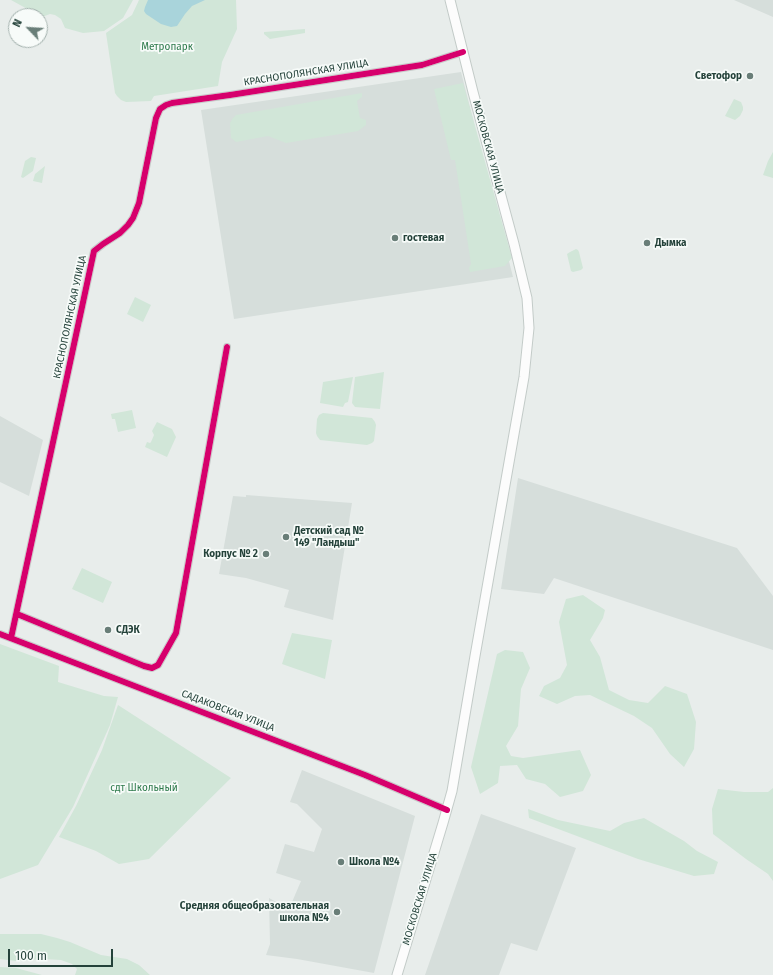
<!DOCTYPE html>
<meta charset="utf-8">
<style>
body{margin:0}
#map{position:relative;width:773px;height:975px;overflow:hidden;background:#e8edeb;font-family:"Fira Sans",sans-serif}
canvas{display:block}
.north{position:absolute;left:8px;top:8px;width:40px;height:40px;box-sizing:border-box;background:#f7fbf9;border:1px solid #a3b1ad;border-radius:50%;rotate:295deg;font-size:11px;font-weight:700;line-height:16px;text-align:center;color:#24423a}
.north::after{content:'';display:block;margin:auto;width:14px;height:18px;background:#697e78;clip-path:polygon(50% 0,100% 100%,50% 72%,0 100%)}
.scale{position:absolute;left:8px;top:949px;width:105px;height:18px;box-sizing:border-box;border:2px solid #24423a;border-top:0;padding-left:5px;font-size:12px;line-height:14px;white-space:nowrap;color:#24423a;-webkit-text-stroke:3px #f7fbf9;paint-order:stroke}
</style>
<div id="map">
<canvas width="773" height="975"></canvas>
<div class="north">N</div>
<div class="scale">100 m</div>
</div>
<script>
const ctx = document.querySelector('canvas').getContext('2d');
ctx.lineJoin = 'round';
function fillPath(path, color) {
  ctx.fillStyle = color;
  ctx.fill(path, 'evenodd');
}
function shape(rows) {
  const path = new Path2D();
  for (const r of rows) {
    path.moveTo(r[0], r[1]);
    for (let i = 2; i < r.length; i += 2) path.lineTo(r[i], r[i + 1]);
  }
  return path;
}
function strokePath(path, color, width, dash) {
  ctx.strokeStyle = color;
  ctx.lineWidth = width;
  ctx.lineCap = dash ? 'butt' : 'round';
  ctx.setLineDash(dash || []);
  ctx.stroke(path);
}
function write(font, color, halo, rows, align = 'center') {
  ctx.font = font + ' "Fira Sans",sans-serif';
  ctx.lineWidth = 3.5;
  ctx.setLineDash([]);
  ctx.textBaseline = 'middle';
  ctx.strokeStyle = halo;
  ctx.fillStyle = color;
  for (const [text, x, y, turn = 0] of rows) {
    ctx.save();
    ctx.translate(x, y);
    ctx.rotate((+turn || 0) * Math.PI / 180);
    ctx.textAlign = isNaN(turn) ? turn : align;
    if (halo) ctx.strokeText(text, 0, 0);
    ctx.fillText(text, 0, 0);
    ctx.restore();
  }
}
fillPath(shape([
 [734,0,773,0,773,17],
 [461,72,513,277,234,319,201,110],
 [0,416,43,440,29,496,0,482],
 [518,478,737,548,773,596,773,650,554,578,544,594,501,589],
 [246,495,352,503,333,620,284,607,289,590,246,578,219,574,233,496,246,497],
 [302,770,415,816,374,973,297,959,266,955,270,944,269,898,289,909,301,881,276,873,285,844,314,852,322,829,297,804,290,802],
 [481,814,576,848,537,951,511,943,499,975,425,975]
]), '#d6dedb');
fillPath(shape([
 [11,0,133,0,123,18,104,31,83,33,65,28,61,19,55,15,50,14,42,17],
 [139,0,236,0,237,29,222,62,218,86,154,96,151,101,126,102,121,100,117,96,115,93,106,33,132,15],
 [305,29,305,33,270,39,264,34,264,32],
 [463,83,512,258,505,266,470,272,469,268,471,264,455,160,451,160,434,89],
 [362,93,362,97,357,101,360,118,366,120,366,125,358,131,286,143,268,136,236,142,231,138,230,123,233,118,236,115],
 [734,99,741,102,743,107,743,110,740,116,735,120,725,116],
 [773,152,773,178,763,175,768,161],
 [31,157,36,158,33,171,23,178,21,177,25,161],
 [45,166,42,183,33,181,35,174],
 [576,249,578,250,579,252,583,268,581,270,573,272,571,271,567,254,570,252],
 [135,297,151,305,143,322,127,314],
 [384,372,380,409,355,407,352,403,355,377],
 [353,377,348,402,345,403,343,407,320,403,323,382],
 [132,410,136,428,118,432,115,419,112,419,111,414],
 [323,413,372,418,375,422,376,425,374,441,372,443,367,445,320,440,317,436,316,433,317,419,319,415],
 [157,422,172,429,176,437,167,457,145,447,147,442,150,443,151,442,154,435,152,431],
 [82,568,112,582,103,603,72,589],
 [583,595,605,610,603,618,590,640,600,657,609,690,629,700,648,703,665,686,687,694,696,722,694,749,684,767,670,754,652,728,634,716,590,695,575,696,557,704,539,696,544,686,560,678,567,665,559,622,566,599],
 [292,633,332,640,325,679,282,664],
 [0,644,59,666,58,682,104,696,118,697,110,725,73,807,38,865,0,879],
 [505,650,523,652,530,668,521,689,518,726,506,746,511,756,523,758,580,750,591,775,583,791,560,797,545,784,526,779,517,765,500,766,498,783,480,794,471,767,497,654],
 [118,705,231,778,149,859,119,864,96,851,59,837,76,806,102,750],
 [773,788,773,881,768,874,746,859,713,834,712,809,718,789,744,792,768,792],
 [528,809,558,820,610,831,624,823,644,818,684,841,697,851,718,862,714,874,694,876,638,859,529,818],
 [0,934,41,934,57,938,70,942,101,955,127,959,139,965,150,975,75,975,77,969,72,964,61,960,43,959,16,961,0,959],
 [0,967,16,968,42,975,0,975]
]), '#d1e6d8');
fillPath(shape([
 [148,0,205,0,192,6,185,14,177,26,171,27,161,24,146,14,144,11,145,7]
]), '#a9d4db');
const minor = shape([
 [17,614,144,666,152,668,158,665,176,633,227,347],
 [0,634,365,775,447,810],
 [11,638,94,251,103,244,120,233,128,225,133,218,139,203,156,118,160,109,166,105,172,103,230,95,422,65,463,52]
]);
const secondary = shape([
 [397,975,443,823,452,791,475,656,524,377,529,328,527,298,514,244,473,92,450,0]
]);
strokePath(minor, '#c5cac8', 8);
strokePath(secondary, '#c3cbc8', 11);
strokePath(minor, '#fcfcfc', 6);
strokePath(secondary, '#fcfcfc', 9);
strokePath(shape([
 [17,614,144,666,152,668,158,665,176,633,227,347],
 [0,634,365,775,447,810],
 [11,638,94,251,103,244,120,233,128,225,133,218,139,203,156,118,160,109,166,105,172,103,230,95,422,65,463,52]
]), '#d6006c', 6);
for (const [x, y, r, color] of [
 [750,76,4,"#697e78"],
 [395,238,4,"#697e78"],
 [647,243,4,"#697e78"],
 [286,537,4,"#697e78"],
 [266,554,4,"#697e78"],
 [108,630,4,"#697e78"],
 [341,862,4,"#697e78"],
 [337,912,4,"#697e78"]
]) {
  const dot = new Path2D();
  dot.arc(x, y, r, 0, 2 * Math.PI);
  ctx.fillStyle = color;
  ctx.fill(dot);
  strokePath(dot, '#f7fbf9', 1.5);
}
write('10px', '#2d7a4b', '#f7fbf9', [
 ["Метропарк",167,47],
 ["сдт Школьный",144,788]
]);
write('10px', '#24423a', '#f7fbf9', [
 ["КРАСНОПОЛЯНСКАЯ УЛИЦА",306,73,-9],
 ["МОСКОВСКАЯ УЛИЦА",488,147,75],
 ["КРАСНОПОЛЯНСКАЯ УЛИЦА",70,317,-78],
 ["САДАКОВСКАЯ УЛИЦА",228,711,21],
 ["МОСКОВСКАЯ УЛИЦА",420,899,-73]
]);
write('bold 10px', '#24423a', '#f7fbf9', [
 ["Светофор",742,76,"right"],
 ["гостевая",403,238],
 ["Дымка",655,243],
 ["Детский сад №",294,531],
 ["149 \"Ландыш\"",294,543],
 ["Корпус № 2",258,554,"right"],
 ["СДЭК",116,630],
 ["Школа №4",349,862],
 ["Средняя общеобразовательная",329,906,"right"],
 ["школа №4",329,918,"right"]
], 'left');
</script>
